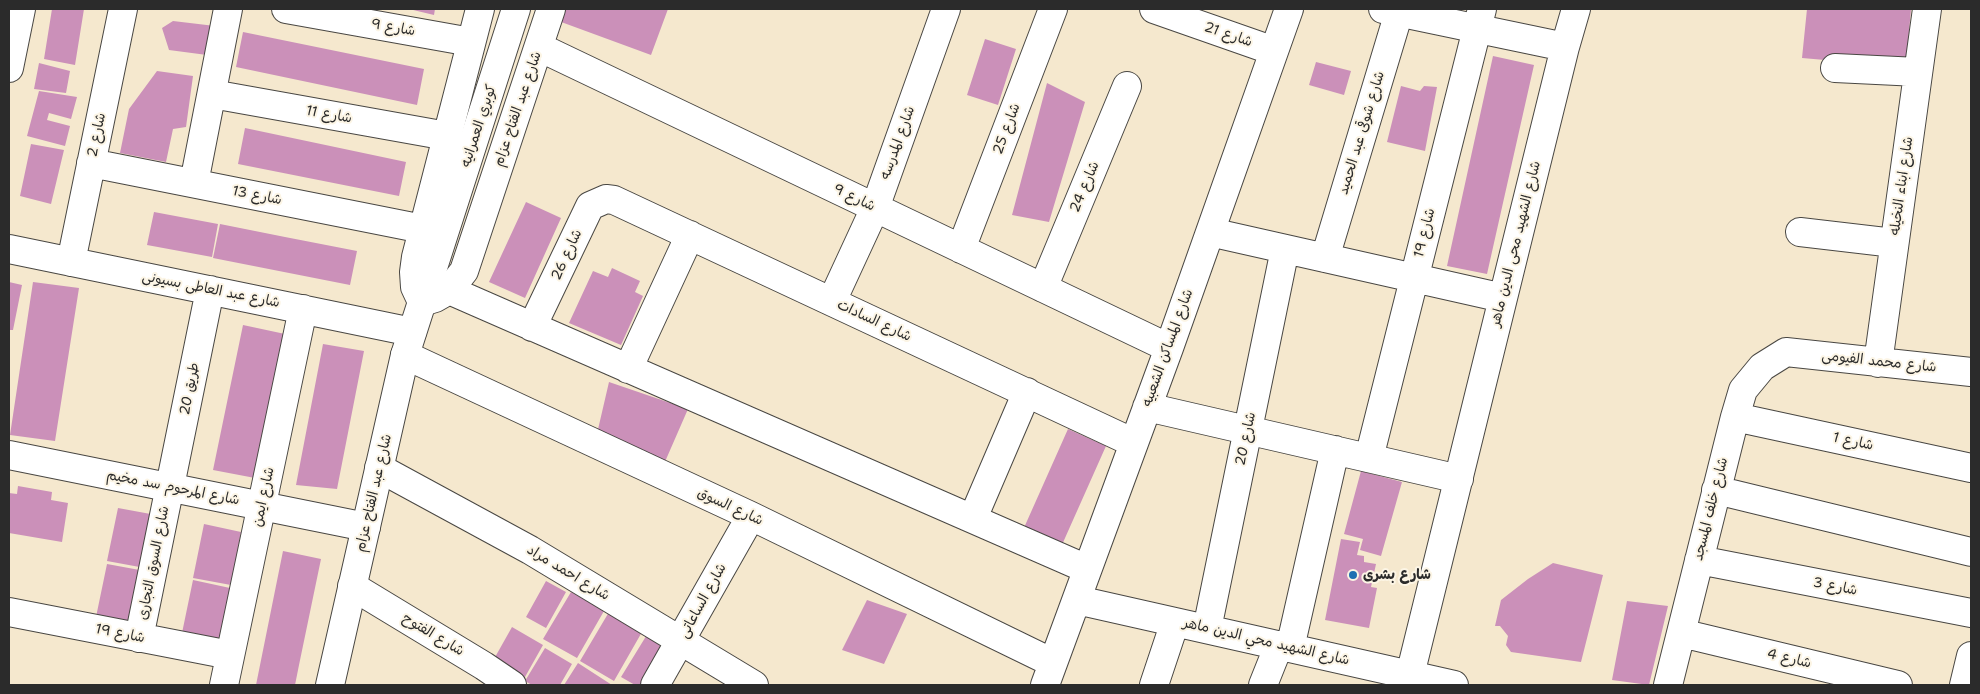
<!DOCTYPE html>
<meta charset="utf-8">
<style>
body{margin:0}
#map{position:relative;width:1980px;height:694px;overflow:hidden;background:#f5e8ce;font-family:"Shantell Sans",sans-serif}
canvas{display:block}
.frame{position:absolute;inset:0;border:10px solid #2b2b2b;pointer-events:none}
</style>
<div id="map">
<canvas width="1980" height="694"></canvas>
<div class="frame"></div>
</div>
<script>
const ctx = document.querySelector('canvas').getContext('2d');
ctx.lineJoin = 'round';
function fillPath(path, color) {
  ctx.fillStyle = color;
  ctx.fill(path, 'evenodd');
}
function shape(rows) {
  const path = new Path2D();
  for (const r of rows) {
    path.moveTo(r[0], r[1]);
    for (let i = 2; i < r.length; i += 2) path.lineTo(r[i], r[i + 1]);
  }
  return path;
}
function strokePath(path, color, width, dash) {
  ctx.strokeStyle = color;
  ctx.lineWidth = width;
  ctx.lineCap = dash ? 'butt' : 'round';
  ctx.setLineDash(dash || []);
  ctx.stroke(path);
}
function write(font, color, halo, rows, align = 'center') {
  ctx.font = font + ' "Shantell Sans","Playpen Sans Arabic",sans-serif';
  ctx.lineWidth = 4;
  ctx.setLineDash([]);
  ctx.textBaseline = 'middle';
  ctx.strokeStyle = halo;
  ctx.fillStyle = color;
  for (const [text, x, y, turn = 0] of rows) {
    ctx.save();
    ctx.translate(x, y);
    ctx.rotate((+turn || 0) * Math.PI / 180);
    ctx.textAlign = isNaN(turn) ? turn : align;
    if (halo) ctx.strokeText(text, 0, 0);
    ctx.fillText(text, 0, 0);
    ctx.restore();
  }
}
fillPath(shape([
 [52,9,84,9,75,65,44,59],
 [409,9,435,9,434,15],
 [556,9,668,9,651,55,553,19],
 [1807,9,1911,9,1906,67,1802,58],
 [173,21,215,26,207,55,169,50,162,28],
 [243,32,424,69,417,105,236,67],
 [985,39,1016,49,998,105,967,95],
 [1493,56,1534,65,1487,274,1447,266],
 [1316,62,1351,71,1344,95,1309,85],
 [39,63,70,71,66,93,34,89],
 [157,71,193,76,186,127,173,129,166,162,120,153,129,109],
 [1047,83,1085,102,1049,222,1012,215],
 [1401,86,1420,91,1424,86,1437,87,1425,151,1387,142],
 [39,91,77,97,71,119,49,113,47,120,70,126,65,146,27,136],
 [245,128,406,162,399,196,238,164],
 [31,144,64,150,51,204,20,196],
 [526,202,561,218,525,298,489,282],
 [154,212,218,224,212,257,147,245],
 [220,224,285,237,281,259,285,237,357,251,350,285,213,258],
 [612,268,640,281,635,292,643,296,621,345,569,323,593,271,608,277],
 [9,282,22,285,13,330,9,330],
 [33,282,79,288,55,441,10,435],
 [243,325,285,334,255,478,213,470],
 [323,344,364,351,337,489,296,485],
 [609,382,688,409,664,464,596,438],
 [1068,429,1106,446,1061,547,1023,530],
 [1361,471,1402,482,1381,556,1360,550,1363,539,1344,534],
 [18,486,52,492,51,500,68,503,62,542,9,533,9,493,17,494],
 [118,508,156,515,145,568,107,561],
 [204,524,241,532,231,585,193,578],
 [1341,539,1360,542,1357,555,1364,556,1364,562,1376,564,1371,587,1377,588,1369,628,1325,620],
 [283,551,321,559,299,665,295,685,256,685],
 [1553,563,1603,575,1581,662,1511,652,1506,645,1508,636,1500,626,1495,626,1501,600,1528,579],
 [107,564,145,571,134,624,96,617],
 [193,580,230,588,220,641,182,633],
 [546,581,566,592,546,628,526,617],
 [571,592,604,611,577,658,543,639],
 [867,600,907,614,884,664,842,650],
 [1627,601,1668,606,1649,685,1612,680],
 [609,612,642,632,614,681,580,661],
 [512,627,543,645,525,677,494,659],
 [648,633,667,644,651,685,635,685,621,677],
 [545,648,572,664,560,685,532,685,525,681],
 [578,663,612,685,564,685]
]), '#cb90b9');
const minor = shape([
 [286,9,471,42],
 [480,9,416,257,414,272,415,287,422,302,435,298,449,290,464,271,551,9],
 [1154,9,1274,51],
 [1383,9,1565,47],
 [539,47,1169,348],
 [9,68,21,9],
 [1835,68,1918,72],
 [212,94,447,136],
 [91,163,423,229],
 [194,183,228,9],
 [1210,232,1503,298],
 [1800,232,1894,243],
 [9,249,412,332],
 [961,249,1053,9],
 [1325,258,1400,9],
 [71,262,123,9],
 [1043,288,1127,86],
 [449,290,1087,569],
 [832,301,875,208,946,9],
 [532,327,590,206,606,199,614,200,1134,443],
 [405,355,751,516,1053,663],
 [1878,363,1927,9],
 [628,369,690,235],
 [1147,407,1459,479],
 [1735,417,1971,468],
 [9,455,366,527],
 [1369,458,1482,9],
 [379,468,530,550,754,685],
 [1716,490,1971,552],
 [973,518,1027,392],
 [1699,560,1971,613],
 [352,586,484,666,512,685],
 [1077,600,1454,685],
 [9,612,230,655],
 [1207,629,1285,249],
 [1681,633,1898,685],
 [139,638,210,290],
 [1290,648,1335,450],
 [1410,675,1565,47,1576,9],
 [224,685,303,309],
 [655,685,751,516],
 [1045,685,1169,348,1289,9],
 [1154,685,1175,622],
 [1263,685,1279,645],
 [1668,685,1735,417,1743,390,1762,367,1786,352,1971,372],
 [1964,685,1971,656]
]);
const tertiary = shape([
 [330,685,405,355,516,9]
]);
strokePath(minor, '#494743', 30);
strokePath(tertiary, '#494743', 30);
strokePath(minor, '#fff', 28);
strokePath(tertiary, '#fff', 28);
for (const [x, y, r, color] of [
 [1353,575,5,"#1f6fb2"]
]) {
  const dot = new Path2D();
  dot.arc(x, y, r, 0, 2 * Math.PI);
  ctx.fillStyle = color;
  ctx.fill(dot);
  strokePath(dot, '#fcf5e5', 2);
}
write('14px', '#2b2b2b', '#fcf5e5', [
 ["شارع 9",393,28,10],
 ["شارع 21",1228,35,19],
 ["شارع عبد الفتاح عزام",518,109,-71],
 ["شارع 11",329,115,10],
 ["كوبري العمرانيه",479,126,-72],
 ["شارع 25",1007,129,-69],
 ["شارع شوقى عبد الحميد",1362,133,-73],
 ["شارع 2",97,135,-78],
 ["شارع المدرسه",898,143,-70],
 ["شارع ابناء النخيله",1902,186,-82],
 ["شارع 24",1085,187,-67],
 ["شارع 13",257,196,11],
 ["شارع 9",854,198,26],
 ["شارع 19",1425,233,-76],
 ["شارع الشهيد محى الدين ماهر",1516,244,-76],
 ["شارع 26",567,255,-65],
 ["شارع عبد العاطى بسيونى",211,290,11],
 ["شارع السادات",874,321,25],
 ["شارع المساكن الشعبيه",1168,348,-70],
 ["شارع محمد الفيومى",1879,362,6],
 ["طريق 20",190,389,-79],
 ["شارع 20",1246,439,-78],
 ["شارع 1",1853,442,12],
 ["شارع المرحوم سد مخيم",173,488,11],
 ["شارع عبد الفتاح عزام",374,493,-77],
 ["شارع ايمن",264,497,-78],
 ["شارع السوق",730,507,25],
 ["شارع خلف المسجد",1711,509,-76],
 ["شارع السوق التجارى",154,563,-79],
 ["شارع احمد مراد",568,573,31],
 ["شارع 3",1835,587,11],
 ["شارع الساعاتى",703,601,-61],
 ["شارع 19",120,634,11],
 ["شارع الفتوح",433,635,31],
 ["شارع الشهيد محي الدين ماهر",1266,642,13],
 ["شارع 4",1789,659,13]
]);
write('bold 14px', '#2b2b2b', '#fcf5e5', [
 ["شارع بشرى",1363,575]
], 'left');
</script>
